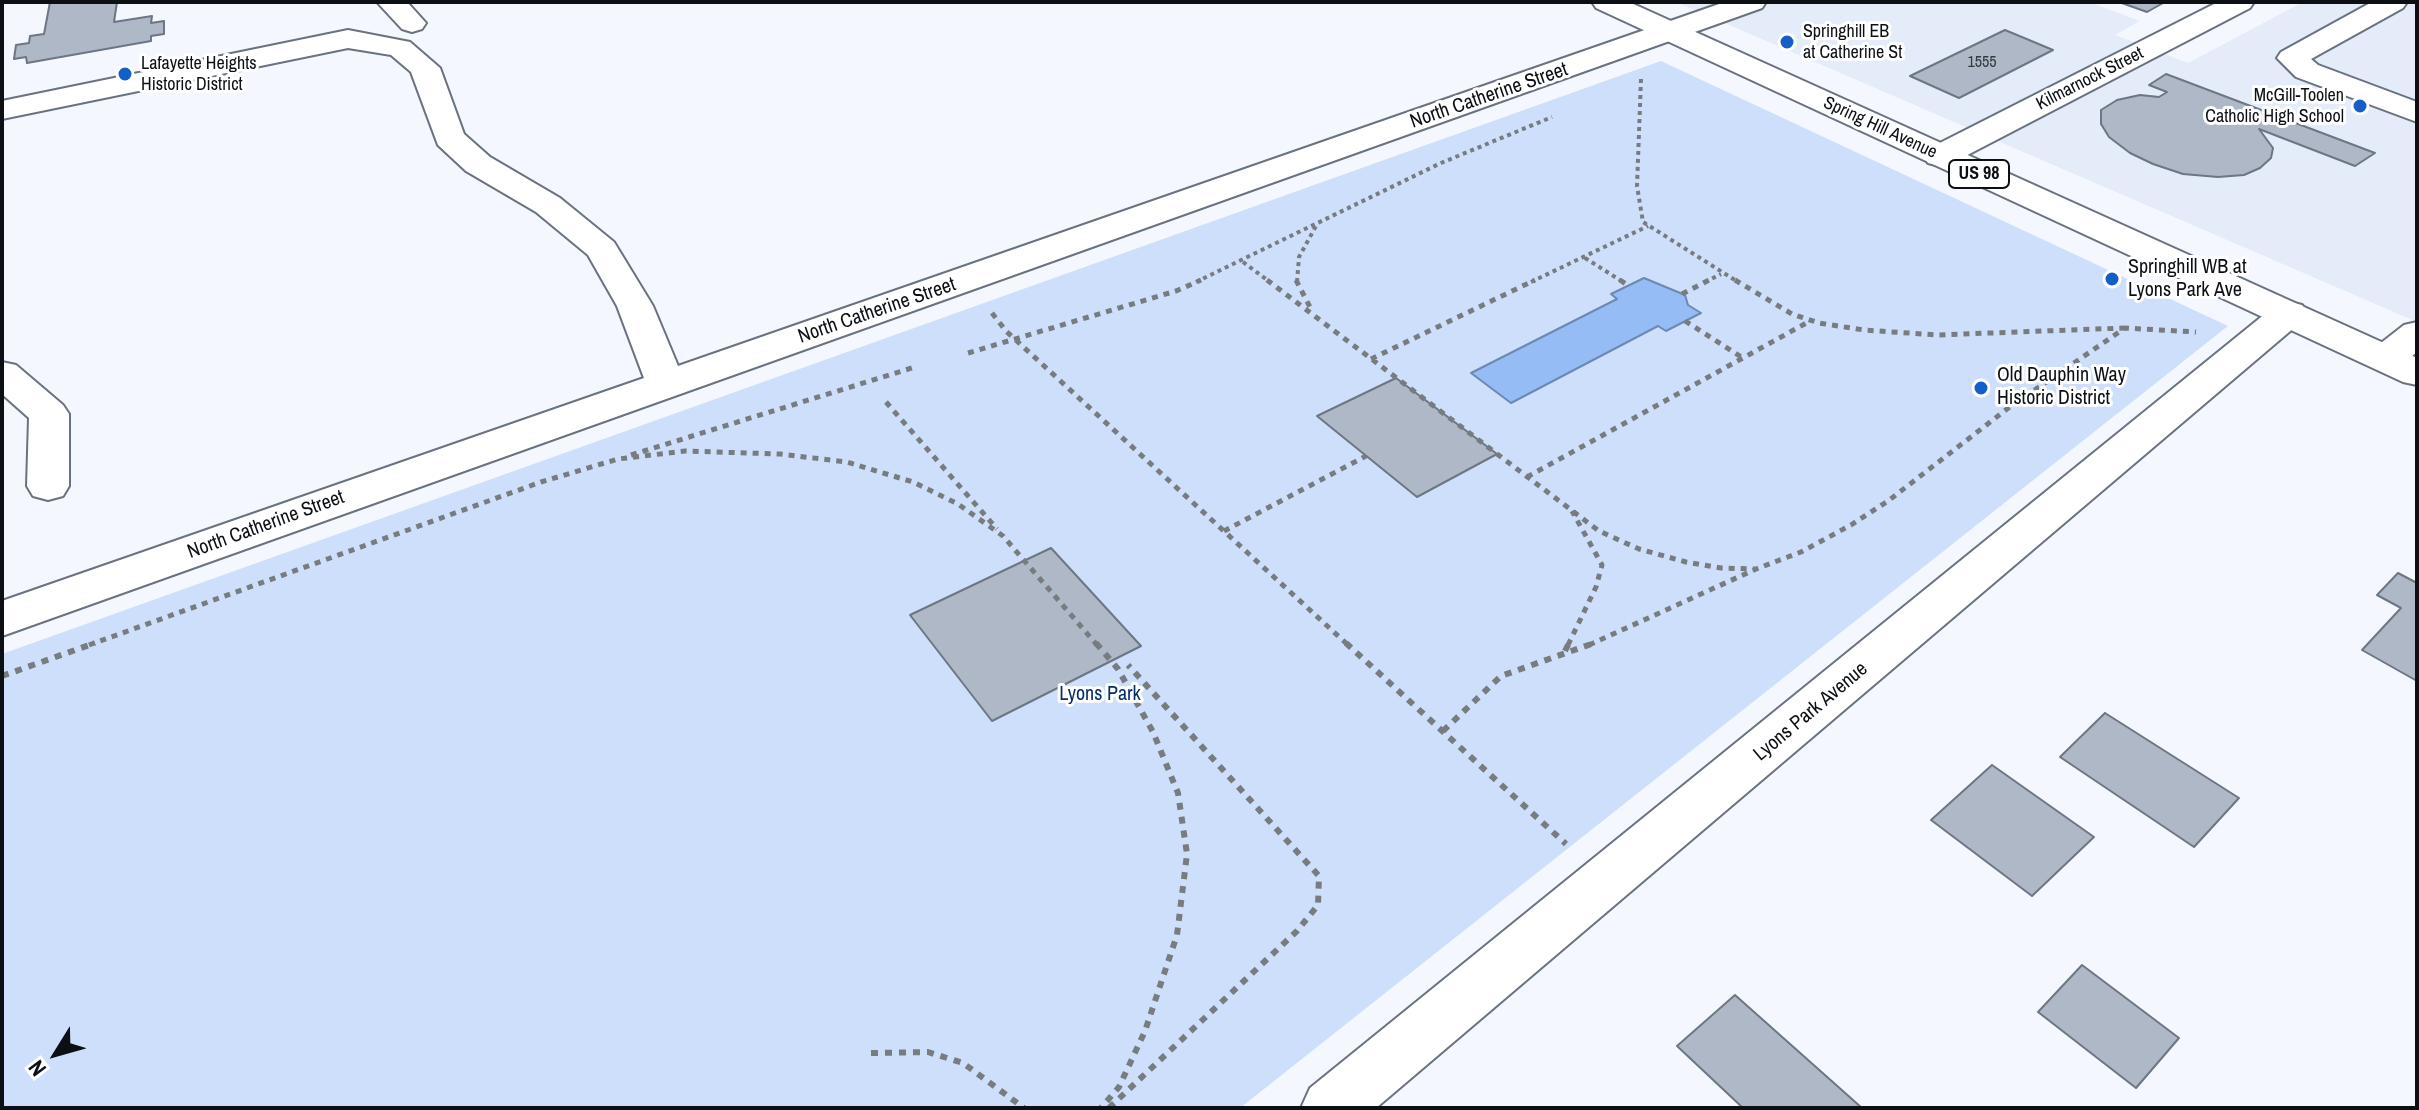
<!DOCTYPE html>
<style>
body{margin:0}
#map{position:relative;width:2419px;height:1110px;overflow:hidden;background:#f4f8fe;font-family:"Archivo Narrow",sans-serif}
canvas{display:block}
.frame{position:absolute;inset:0;border:4px solid #0c1014;pointer-events:none}
.north{position:absolute;left:16px;top:1014px;width:80px;height:80px;-webkit-text-stroke:6px #fff;paint-order:stroke;rotate:233deg;font-size:22px;font-weight:700;line-height:32px;text-align:center;color:#0c1014}
.north::after{content:'';display:block;margin:auto;width:28px;height:36px;background:#0c1014;clip-path:polygon(50% 0,100% 100%,50% 72%,0 100%)}
</style>
<div id="map">
<canvas width="2419" height="1110"></canvas>
<div class="frame"></div>
<div class="north">N</div>
</div>
<script>
const ctx = document.querySelector('canvas').getContext('2d');
ctx.lineJoin = 'round';
function fillPath(path, color) {
  ctx.fillStyle = color;
  ctx.fill(path, 'evenodd');
}
function shape(rows) {
  const path = new Path2D();
  for (const r of rows) {
    path.moveTo(r[0], r[1]);
    for (let i = 2; i < r.length; i += 2) path.lineTo(r[i], r[i + 1]);
  }
  return path;
}
function strokePath(path, color, width, dash) {
  ctx.strokeStyle = color;
  ctx.lineWidth = width;
  ctx.lineCap = dash ? 'butt' : 'round';
  ctx.setLineDash(dash || []);
  ctx.stroke(path);
}
function write(font, color, halo, rows, align = 'center') {
  ctx.font = font + ' "Archivo Narrow",sans-serif';
  ctx.lineWidth = 6;
  ctx.setLineDash([]);
  ctx.textBaseline = 'middle';
  ctx.strokeStyle = halo;
  ctx.fillStyle = color;
  for (const [text, x, y, turn = 0] of rows) {
    ctx.save();
    ctx.translate(x, y);
    ctx.rotate((+turn || 0) * Math.PI / 180);
    ctx.textAlign = isNaN(turn) ? turn : align;
    if (halo) ctx.strokeText(text, 0, 0);
    ctx.fillText(text, 0, 0);
    ctx.restore();
  }
}
fillPath(shape([
 [1676,2,2089,2,2140,21,2115,35,2188,63,2303,2,2417,2,2417,322]
]), '#e3ecf8');
fillPath(shape([
 [1661,61,2228,326,1240,1108,2,1108,2,654]
]), '#cddffb');
const water = shape([
 [1644,278,1685,295,1688,305,1701,313,1666,331,1658,326,1511,403,1471,373,1617,299,1611,294,1644,278]
]);
fillPath(water, '#96bcf6');
strokePath(water, '#6d88b2', 2);
const building = shape([
 [50,2,117,2,114,22,152,16,151,23,164,21,164,34,151,36,151,41,27,63,26,57,14,59,16,45,29,43,30,36,44,34,50,2],
 [2119,2,2165,2,2147,12,2119,2],
 [2005,30,2053,50,1959,98,1910,76,2005,30],
 [2166,74,2375,153,2355,166,2259,129,2273,148,2271,158,2260,168,2244,175,2218,177,2183,174,2153,164,2130,153,2109,137,2101,124,2101,110,2117,100,2140,95,2159,97,2167,92,2149,85,2166,74],
 [1396,378,1497,454,1417,497,1317,416,1396,378],
 [1051,548,1141,646,992,721,910,615,1051,548],
 [2398,573,2417,583,2417,681,2362,650,2401,608,2377,595,2398,573],
 [2105,713,2239,798,2194,847,2060,757,2105,713],
 [1992,765,2094,837,2032,896,1931,820,1992,765],
 [2082,965,2179,1038,2136,1088,2038,1012,2082,965],
 [1735,995,1862,1108,1743,1108,1677,1046,1735,995]
]);
fillPath(building, '#afb8c7');
strokePath(building, '#6d7683', 2);
const minor = shape([
 [377,2,407,2,426,23,422,29,412,32,402,29,377,2],
 [1725,2,1766,2,1762,8,2,636,2,601,644,378,617,306,588,255,536,212,466,171,438,145,411,72,391,55,348,48,2,119,2,101,348,30,410,42,440,68,464,134,490,157,560,198,614,242,653,306,678,366,1725,2],
 [2218,2,2254,2,2250,8,1952,163,1940,166,1928,163,1924,156,1928,149,2218,2],
 [2372,2,2407,2,2403,8,2311,59,2318,65,2417,102,2417,122,2296,77,2277,58,2281,52,2372,2],
 [2289,302,2302,305,2308,313,2302,321,1376,1108,1301,1108,1310,1088,2276,305,2289,302],
 [2417,322,2417,352,2400,366,2386,370,2372,366,2367,358,2372,350,2404,325,2417,322],
 [2,362,16,365,63,405,69,414,69,486,63,496,48,500,33,496,27,486,29,418,2,394,2,362]
]);
const major = shape([
 [1592,2,1629,2,2417,358,2417,385,2403,382,1596,8,1592,2]
]);
strokePath(minor, '#69727f', 4);
strokePath(major, '#69727f', 4);
strokePath(shape([
 [1641,79,1637,186,1643,222,1738,282],
 [1585,258,1623,282],
 [1243,262,1270,282],
 [1196,282,1441,163,1552,117],
 [1297,282,1299,257,1316,226],
 [1531,282,1648,226],
 [1705,282,1721,274]
]), '#787c81', 4, [4, 4]);
strokePath(shape([
 [1267,280,1599,531,1639,549,1686,562,1721,568,1755,569],
 [1296,280,1312,311],
 [1620,280,1629,286],
 [1735,280,1792,314,1819,323,1864,330,1937,335,2124,328],
 [1682,294,1709,280],
 [992,313,1006,331,1348,645],
 [1685,321,1743,358],
 [968,353,1176,291,1201,280],
 [1371,359,1535,280],
 [886,402,997,529],
 [631,455,915,367],
 [1527,477,1810,321],
 [1224,531,1366,456],
 [89,645,541,482,618,459,685,451,780,454,847,462,913,482,958,504,1003,536,1097,645],
 [1568,645,1596,587,1602,565,1572,511],
 [1589,645,1756,569,1801,552,1851,525,1888,501,2007,409,2125,328,2196,332]
]), '#787c81', 5, [6, 6]);
strokePath(shape([
 [1096,643,1118,669,1153,732,1178,793,1187,854,1177,935,1145,1031,1119,1087,1101,1108],
 [1346,643,1566,844],
 [1565,651,1569,643],
 [2,676,95,643],
 [1443,731,1501,676,1594,643],
 [871,1053,928,1052,963,1063,1024,1108],
 [1109,1108,1297,931,1318,905,1319,876,1128,665]
]), '#787c81', 6, [7, 7]);
fillPath(minor, '#fff');
fillPath(major, '#fff');
for (const [x, y, r, color] of [
 [1787,42,8,"#145ec9"],
 [125,74,8,"#145ec9"],
 [2360,106,8,"#145ec9"],
 [2112,279,8,"#145ec9"],
 [1981,388,8,"#145ec9"]
]) {
  const dot = new Path2D();
  dot.arc(x, y, r, 0, 2 * Math.PI);
  ctx.fillStyle = color;
  ctx.fill(dot);
  strokePath(dot, '#fff', 3);
}
write('16px', '#353a41', null, [
 ["1555",1982,63]
]);
write('18px', '#0c1014', '#fff', [
 ["Springhill EB",1803,32],
 ["at Catherine St",1803,53],
 ["Lafayette Heights",141,64],
 ["Historic District",141,85],
 ["McGill-Toolen",2344,96,"right"],
 ["Catholic High School",2344,117,"right"]
], 'left');
write('18px', '#0c1014', '#fff', [
 ["Kilmarnock Street",2090,79,-27],
 ["Spring Hill Avenue",1880,128,25]
]);
for (const [x, y, w] of [
 [1979,174,60]
]) {
  const box = new Path2D();
  box.roundRect(x - w / 2, y - 14, w, 28, 6);
  ctx.fillStyle = '#fff';
  ctx.fill(box);
  strokePath(box, '#0c1014', 2);
}
write('bold 18px', '#0c1014', null, [
 ["US 98",1979,174]
]);
write('20px', '#0c1014', '#fff', [
 ["North Catherine Street",1489,96,-19],
 ["North Catherine Street",877,311,-19],
 ["North Catherine Street",266,525,-20],
 ["Lyons Park Avenue",1811,712,-40]
]);
write('20px', '#0c1014', '#fff', [
 ["Springhill WB at",2128,268],
 ["Lyons Park Ave",2128,291],
 ["Old Dauphin Way",1997,376],
 ["Historic District",1997,399]
], 'left');
write('20px', '#032e6c', '#fff', [
 ["Lyons Park",1100,695]
]);
</script>
